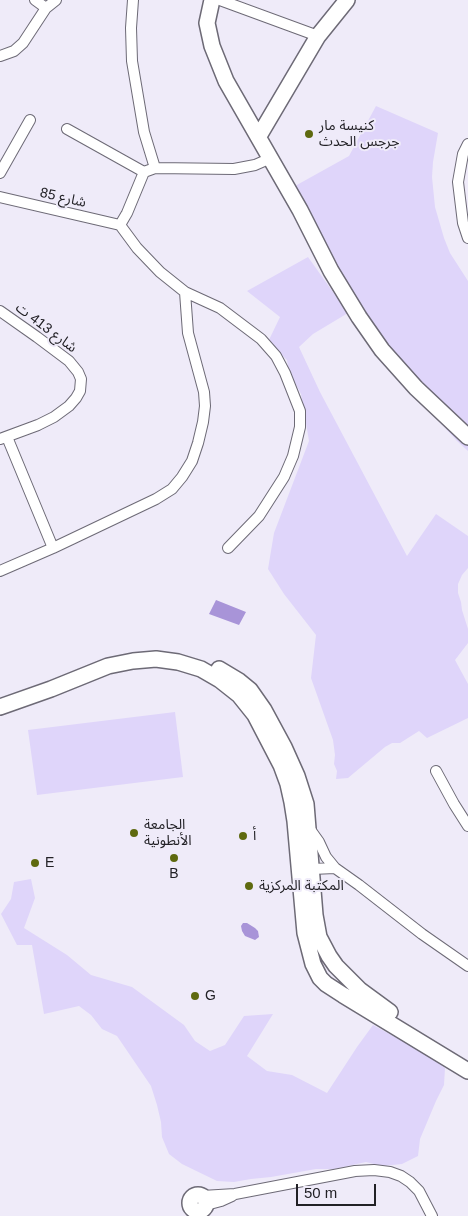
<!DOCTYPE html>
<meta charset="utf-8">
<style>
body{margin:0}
#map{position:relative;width:468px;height:1216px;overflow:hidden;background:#efebf9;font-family:Helvetica,sans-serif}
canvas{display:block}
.scale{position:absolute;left:296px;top:1184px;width:80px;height:22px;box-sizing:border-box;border:2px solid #222126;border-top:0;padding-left:6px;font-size:15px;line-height:18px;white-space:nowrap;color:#222126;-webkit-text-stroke:4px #efebf9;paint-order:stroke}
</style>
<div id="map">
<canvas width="468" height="1216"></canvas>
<div class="scale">50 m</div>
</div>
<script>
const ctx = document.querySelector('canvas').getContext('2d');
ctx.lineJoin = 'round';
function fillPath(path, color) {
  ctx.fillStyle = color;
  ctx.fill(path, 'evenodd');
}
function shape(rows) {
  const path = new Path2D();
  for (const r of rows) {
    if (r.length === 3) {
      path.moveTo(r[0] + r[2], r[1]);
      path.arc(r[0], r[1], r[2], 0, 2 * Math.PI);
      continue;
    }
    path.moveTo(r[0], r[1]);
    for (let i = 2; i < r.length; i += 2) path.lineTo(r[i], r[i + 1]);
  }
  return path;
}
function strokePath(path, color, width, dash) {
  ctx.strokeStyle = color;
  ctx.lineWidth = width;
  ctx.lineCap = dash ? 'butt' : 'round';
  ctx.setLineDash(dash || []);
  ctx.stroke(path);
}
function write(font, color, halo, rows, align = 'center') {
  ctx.font = font + ' Helvetica,"Noto Sans Arabic",sans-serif';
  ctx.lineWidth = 4;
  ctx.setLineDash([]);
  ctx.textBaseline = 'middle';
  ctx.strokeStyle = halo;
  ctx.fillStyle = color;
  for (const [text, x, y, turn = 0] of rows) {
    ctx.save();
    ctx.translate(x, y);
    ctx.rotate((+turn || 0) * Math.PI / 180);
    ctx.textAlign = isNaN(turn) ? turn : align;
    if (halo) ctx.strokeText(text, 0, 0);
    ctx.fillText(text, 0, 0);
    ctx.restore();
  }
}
fillPath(shape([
 [376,106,438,133,433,162,432,177,435,207,444,238,450,253,468,281,468,451,457,441,426,407,286,191,349,156],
 [308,257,348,313,313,334,299,347,320,392,407,556,436,514,468,536,468,568,462,575,458,584,458,593,461,602,462,610,468,629,468,643,455,660,468,684,468,718,427,738,419,731,400,743,392,743,385,747,348,778,336,779,337,771,334,764,335,755,333,740,311,678,316,635,284,594,268,569,274,533,309,441,301,394,289,372,287,360,268,342,280,317,247,291],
 [175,712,183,777,37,795,28,730],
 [31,879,35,898,24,928,67,955,91,975,132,987,184,1025,195,1041,210,1051,225,1045,244,1016,273,1014,247,1056,267,1071,292,1075,327,1093,357,1047,373,1025,430,1056,445,1068,444,1085,436,1101,420,1139,418,1156,402,1164,382,1166,366,1162,334,1169,316,1169,271,1177,251,1179,234,1182,217,1181,182,1164,169,1154,162,1137,161,1122,157,1105,151,1086,117,1036,102,1029,91,1015,79,1006,44,1014,32,945,17,945,1,914,11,899,14,882]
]), '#dfd5fa');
fillPath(shape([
 [216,600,246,612,239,625,209,614],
 [243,923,247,923,255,928,258,931,259,937,255,940,245,936,242,931,241,926]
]), '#a894d8');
const street = shape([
 [35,0,46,8],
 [133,0,131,28,132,61,144,132,155,168],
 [220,0,318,36],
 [0,56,14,51,23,43,46,8,56,0],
 [67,129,144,172],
 [468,144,463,154,458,182,463,223,468,238],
 [0,173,30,120],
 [0,197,120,225],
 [120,225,127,213,144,172,155,168,234,169,255,165,271,158],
 [185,292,220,308,261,339,276,356,285,373,300,411,300,427,293,456,284,477,259,516,228,548],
 [0,311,37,337,69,361,78,372,81,379,80,391,76,398,69,406,54,417,38,425,0,439],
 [7,437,53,548],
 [0,571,53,548,156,499,172,489,182,477,192,461,198,443,203,422,205,406,204,392,188,333,185,292,160,272,137,248,120,225],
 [436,771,454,804,468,826],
 [309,828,319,842,326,857,335,868,359,885,422,934,468,966],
 [312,869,335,868],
 [202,1196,235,1194,355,1171,374,1170,390,1172,401,1176,410,1182,419,1191,432,1216],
 [206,1205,221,1201,232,1196]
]);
const secondary = shape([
 [212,0,207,23,212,46,226,81,300,210,331,271,359,317,382,350,416,388,468,437],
 [259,136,318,36,347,0],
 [219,669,239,681,250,690,264,710,284,747,297,776,306,804,315,915,319,937,329,956,336,966,360,990,390,1012],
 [0,707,51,689,108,666,133,661,156,659,178,662,201,669,220,680,239,695,255,715,281,765,288,784,292,802,295,821,305,933,313,964,320,978,326,984,343,995,468,1071],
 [198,1203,8]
]);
strokePath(street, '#6d6a76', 12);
strokePath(secondary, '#6d6a76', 18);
strokePath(street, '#fff', 10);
strokePath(secondary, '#fff', 15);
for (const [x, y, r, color] of [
 [309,134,5,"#5e690f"],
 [134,833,5,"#5e690f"],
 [243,836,5,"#5e690f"],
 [174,858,5,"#5e690f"],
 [35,863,5,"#5e690f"],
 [249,886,5,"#5e690f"],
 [195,996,5,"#5e690f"]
]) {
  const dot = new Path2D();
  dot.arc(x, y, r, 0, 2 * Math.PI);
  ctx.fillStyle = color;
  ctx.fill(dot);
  strokePath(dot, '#efebf9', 2);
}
write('14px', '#222126', '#efebf9', [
 ["كنيسة مار",319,126],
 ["جرجس الحدث",319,142],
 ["الجامعة",144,825],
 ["الأنطونية",144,841],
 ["أ",253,836],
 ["E",45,863],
 ["B",174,874,"center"],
 ["المكتبة المركزية",259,886],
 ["G",205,996]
], 'left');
write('14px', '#222126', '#efebf9', [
 ["شارع 85",63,198,13],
 ["شارع 413 ت",46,328,37]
]);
</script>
